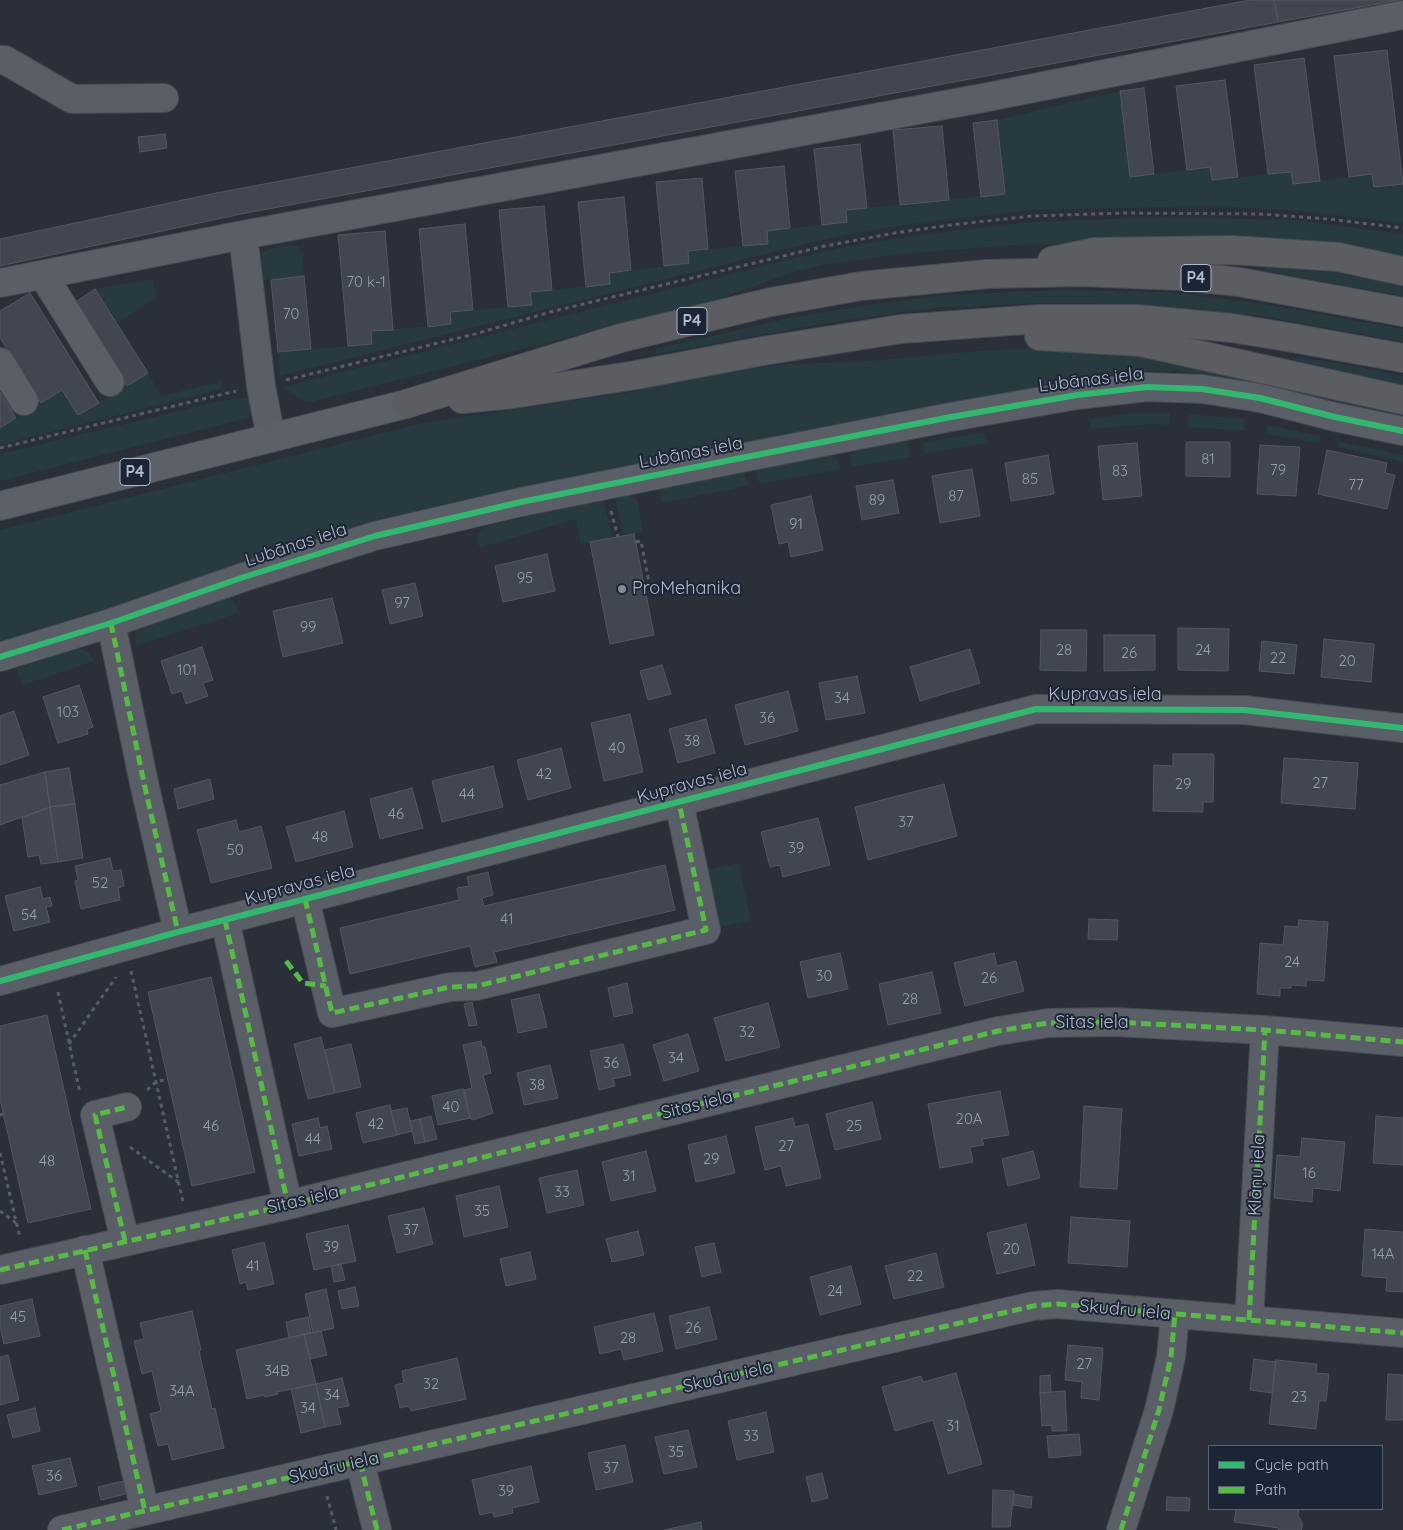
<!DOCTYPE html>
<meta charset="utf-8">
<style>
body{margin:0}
#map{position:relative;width:1403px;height:1530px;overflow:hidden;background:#2a2f3a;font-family:Quicksand,sans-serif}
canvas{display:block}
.legend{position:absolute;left:1208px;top:1445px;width:175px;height:65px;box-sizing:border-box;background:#1c2535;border:1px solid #586171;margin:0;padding:6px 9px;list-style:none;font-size:15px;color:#b3bbcb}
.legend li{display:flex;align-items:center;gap:10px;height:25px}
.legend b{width:25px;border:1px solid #586171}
</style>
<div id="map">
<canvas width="1403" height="1530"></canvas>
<ul class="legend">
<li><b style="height:6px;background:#33b770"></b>Cycle path</li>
<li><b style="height:6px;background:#58b947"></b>Path</li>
</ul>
</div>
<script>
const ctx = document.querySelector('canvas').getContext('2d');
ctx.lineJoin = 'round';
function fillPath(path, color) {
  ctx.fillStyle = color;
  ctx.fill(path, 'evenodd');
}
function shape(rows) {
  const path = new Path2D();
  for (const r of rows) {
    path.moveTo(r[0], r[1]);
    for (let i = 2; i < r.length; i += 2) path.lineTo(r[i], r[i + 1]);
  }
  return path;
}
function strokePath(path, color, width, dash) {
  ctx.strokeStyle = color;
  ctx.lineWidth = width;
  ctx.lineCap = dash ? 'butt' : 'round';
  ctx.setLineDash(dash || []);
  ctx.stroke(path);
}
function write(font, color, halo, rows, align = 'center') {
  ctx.font = font + ' Quicksand,sans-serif';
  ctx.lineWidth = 4;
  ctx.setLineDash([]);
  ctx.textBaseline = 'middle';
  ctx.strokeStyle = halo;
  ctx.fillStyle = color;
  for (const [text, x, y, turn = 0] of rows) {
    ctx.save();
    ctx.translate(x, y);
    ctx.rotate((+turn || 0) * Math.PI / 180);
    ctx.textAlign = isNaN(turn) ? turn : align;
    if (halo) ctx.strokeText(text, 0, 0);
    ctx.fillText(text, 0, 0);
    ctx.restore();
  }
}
fillPath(shape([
 [1120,91,1130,177,1210,167,1212,180,1291,172,1293,184,1372,174,1374,187,1403,184,1403,223,1299,211,1213,206,1031,210,919,223,855,233,806,244,280,376,278,352,371,344,371,331,451,324,450,312,531,305,530,292,610,284,609,273,688,263,688,251,768,244,767,231,847,222,846,210,1005,194,997,120],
 [1163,217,1295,220,1403,234,1403,257,1192,244,1014,245,902,254,822,265,791,273,716,300,311,402,307,403,282,387,795,258,845,247,910,236,1031,222],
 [291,245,299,246,303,256,304,276,259,281,258,262,263,252,274,248],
 [1265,267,1332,272,1403,284,1403,296,1264,271],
 [153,279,156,298,117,323,95,289],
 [1059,290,1165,292,1260,303,1403,329,1403,342,1262,316,1090,303,1041,303,935,308,833,322,657,354,655,349,794,317,887,302,948,295],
 [1050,348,1158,355,1363,406,1403,414,1403,420,1252,384,1198,374,1175,371,1140,371,1102,375,782,435,623,470,501,492,371,524,0,643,0,530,422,423,624,393,707,376,783,364,857,362,989,350],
 [1292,357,1329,361,1403,376,1403,385,1292,362],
 [148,373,161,396,223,381,222,389,0,445,0,428,62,390,78,415],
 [251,397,253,413,248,418,0,481,0,454,220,401],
 [1132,413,1170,413,1169,425,1153,424,1090,429,1089,419],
 [1189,414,1245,419,1245,431,1189,427],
 [1268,425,1321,436,1320,443,1266,434],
 [984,432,986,443,925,454,923,443],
 [907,439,911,457,852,467,850,455,860,447],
 [1340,442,1403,455,1403,462,1338,447],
 [829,453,837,458,841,469,759,484,756,468],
 [744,470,748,486,661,503,660,497,664,487],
 [627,494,634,497,638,501,643,532,623,536,615,498],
 [603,500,613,538,581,544,576,519,479,548,477,535,484,526],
 [229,596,235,603,239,613,136,646,135,630,140,626],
 [78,647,89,653,94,661,22,685,16,668],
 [738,863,751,920,716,928,703,871]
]), '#263a40');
const building = shape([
 [1250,0,1274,0,1278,22,241,214,0,266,0,239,216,193,1250,0],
 [1274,0,1382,0,1383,3,1278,22,1274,0],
 [1382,0,1399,0,1383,3,1382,0],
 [1387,50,1403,184,1374,187,1372,174,1349,177,1334,56,1387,50],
 [1304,58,1320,181,1293,184,1291,172,1268,174,1254,65,1304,58],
 [1225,80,1238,177,1212,180,1210,167,1187,170,1176,86,1225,80],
 [1144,88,1154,174,1130,177,1120,91,1144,88],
 [997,120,1005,194,981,197,973,123,997,120],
 [942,126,949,200,900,205,893,130,942,126],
 [165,134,167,148,140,152,138,137,165,134],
 [860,144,867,208,846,210,847,222,822,225,814,149,860,144],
 [784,166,790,228,767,231,768,244,743,246,735,171,784,166],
 [702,178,708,249,688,251,689,263,664,266,656,182,702,178],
 [624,197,631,270,609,273,610,284,586,287,578,202,624,197],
 [544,206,552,290,530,292,532,305,508,307,499,210,544,206],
 [465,224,473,310,450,312,451,324,428,327,419,229,465,224],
 [385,231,393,330,371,331,372,344,348,346,338,235,385,231],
 [304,276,311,349,278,352,271,280,304,276],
 [95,289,148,373,127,386,74,303,95,289],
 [30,293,99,403,78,415,62,390,41,403,0,338,0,311,30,293],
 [0,392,16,418,0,428,0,392],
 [1186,442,1230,442,1230,477,1186,476,1186,442],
 [1137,443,1142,496,1103,500,1098,446,1137,443],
 [1260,445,1300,447,1296,496,1257,494,1260,445],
 [1327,450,1387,463,1385,473,1395,475,1387,509,1318,494,1327,450],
 [1048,455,1054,494,1011,501,1005,463,1048,455],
 [972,469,980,516,940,523,932,476,972,469],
 [893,480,899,513,862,520,856,486,893,480],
 [811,496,823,550,791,557,788,542,779,544,771,505,811,496],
 [634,534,654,635,610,644,590,542,634,534],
 [547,554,555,591,503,602,495,566,547,554],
 [415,583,423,616,390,624,382,590,415,583],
 [332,598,343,643,283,657,273,611,332,598],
 [1178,628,1229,629,1228,671,1178,670,1178,628],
 [1041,630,1087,630,1086,671,1040,670,1041,630],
 [1104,635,1155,635,1155,670,1104,671,1104,635],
 [1324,639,1374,644,1371,682,1321,677,1324,639],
 [1262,641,1297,645,1294,674,1259,671,1262,641],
 [202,647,213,680,203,683,208,696,186,704,182,691,172,694,161,661,202,647],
 [970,649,980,683,920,701,910,667,970,649],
 [662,665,671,694,648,700,640,671,662,665],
 [857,676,865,713,826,720,819,683,857,676],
 [79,685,93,727,87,729,88,734,58,743,43,697,79,685],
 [788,691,798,731,745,745,735,705,788,691],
 [14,711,29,755,0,765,0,716,14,711],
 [630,714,643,772,604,781,591,723,630,714],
 [706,719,715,753,678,763,669,729,706,719],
 [561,748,571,788,528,800,517,760,561,748],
 [1173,754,1214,754,1213,802,1203,802,1203,812,1153,811,1154,765,1173,766,1173,754],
 [1284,758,1358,763,1355,809,1281,803,1284,758],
 [493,766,503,807,442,822,432,781,493,766],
 [69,768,75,804,50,807,45,772,69,768],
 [45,772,50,807,0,825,0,785,45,772],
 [210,779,214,799,178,809,174,789,210,779],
 [944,784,957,836,868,860,855,807,944,784],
 [412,788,423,828,380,839,370,799,412,788],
 [75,804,83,858,58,862,50,807,75,804],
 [50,807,58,862,41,864,39,855,28,857,22,818,50,807],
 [344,811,353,847,296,862,286,827,344,811],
 [818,818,830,865,783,877,780,865,770,867,761,832,818,818],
 [236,820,239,832,261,826,272,868,211,883,197,830,236,820],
 [110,858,113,871,121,870,124,886,118,888,120,900,81,909,75,881,78,880,75,866,110,858],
 [665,865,675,910,494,952,497,962,475,967,470,946,350,974,340,928,459,900,457,888,469,886,467,877,488,872,493,895,482,898,484,906,665,865],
 [40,887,43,899,50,897,52,906,46,907,50,922,14,931,5,896,40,887],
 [1089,919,1118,920,1117,940,1088,939,1089,919],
 [1299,920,1328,922,1324,981,1306,980,1306,986,1291,985,1291,988,1280,988,1280,996,1257,994,1260,943,1283,945,1285,926,1298,927,1299,920],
 [840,953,848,989,808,998,800,962,840,953],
 [994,953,997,966,1016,961,1024,991,965,1006,954,963,994,953],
 [932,972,941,1013,888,1025,879,984,932,972],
 [211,977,255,1172,192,1186,148,992,211,977],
 [627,983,633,1013,614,1017,608,988,627,983],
 [539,994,547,1027,518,1033,511,1000,539,994],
 [472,1002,477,1025,469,1026,464,1004,472,1002],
 [768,1003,780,1047,726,1061,714,1018,768,1003],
 [47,1015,91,1209,28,1223,0,1099,0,1026,47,1015],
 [688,1034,699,1071,664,1081,653,1045,688,1034],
 [321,1037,335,1093,308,1099,294,1044,321,1037],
 [481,1041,482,1047,485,1047,491,1073,483,1075,493,1113,473,1120,470,1118,464,1090,472,1088,463,1045,481,1041],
 [351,1044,361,1087,335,1093,325,1050,351,1044],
 [623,1044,631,1075,613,1079,615,1086,599,1090,590,1051,623,1044],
 [550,1065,558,1098,524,1105,517,1073,550,1065],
 [463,1089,470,1118,438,1125,432,1096,463,1089],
 [1000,1091,1009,1135,982,1139,984,1145,970,1147,973,1162,940,1168,928,1104,1000,1091],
 [872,1102,881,1139,835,1150,826,1114,872,1102],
 [390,1105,397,1135,363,1143,356,1113,390,1105],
 [1084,1106,1122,1109,1117,1189,1080,1187,1084,1106],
 [407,1108,412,1131,397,1135,391,1111,407,1108],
 [431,1116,437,1139,425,1142,420,1119,431,1116],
 [1376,1116,1403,1118,1403,1165,1373,1163,1376,1116],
 [318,1118,320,1128,327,1126,332,1149,299,1156,292,1124,318,1118],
 [793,1118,795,1127,808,1124,821,1178,786,1186,781,1166,765,1170,755,1127,793,1118],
 [420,1119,425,1142,415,1144,410,1121,420,1119],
 [726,1136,735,1173,696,1182,688,1145,726,1136],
 [1302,1138,1345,1142,1340,1191,1313,1188,1312,1202,1274,1198,1277,1155,1300,1157,1302,1138],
 [646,1151,656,1191,611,1201,602,1162,646,1151],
 [1033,1151,1040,1178,1008,1186,1002,1159,1033,1151],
 [577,1170,584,1205,547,1213,539,1178,577,1170],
 [499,1186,508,1227,464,1237,456,1196,499,1186],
 [424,1208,433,1244,397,1253,388,1216,424,1208],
 [1071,1217,1130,1221,1127,1267,1068,1263,1071,1217],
 [1026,1224,1035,1265,997,1274,987,1233,1026,1224],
 [348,1225,356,1261,314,1270,306,1234,348,1225],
 [1365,1229,1403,1232,1403,1292,1386,1291,1387,1278,1362,1276,1365,1229],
 [638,1231,644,1255,612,1262,606,1239,638,1231],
 [264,1242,274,1284,248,1290,246,1282,240,1284,232,1250,264,1242],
 [714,1243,721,1272,702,1277,695,1247,714,1243],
 [530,1252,536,1279,506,1286,500,1259,530,1252],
 [936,1253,944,1287,894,1299,885,1266,936,1253],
 [341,1264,345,1280,334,1282,331,1266,341,1264],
 [851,1266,861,1304,820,1315,810,1277,851,1266],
 [355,1287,359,1306,342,1309,338,1291,355,1287],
 [326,1289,334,1328,313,1333,305,1294,326,1289],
 [32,1299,40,1336,4,1344,0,1327,0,1306,32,1299],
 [709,1307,717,1339,676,1349,669,1316,709,1307],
 [192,1311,201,1350,199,1351,212,1409,215,1408,224,1448,172,1460,168,1444,158,1446,150,1414,161,1411,152,1371,142,1374,134,1341,144,1339,140,1323,192,1311],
 [654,1313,663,1351,624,1360,621,1349,600,1354,594,1327,654,1313],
 [308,1317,311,1333,289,1338,286,1322,308,1317],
 [321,1331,327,1355,310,1359,304,1334,321,1331],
 [304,1334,316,1384,277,1392,278,1394,265,1397,264,1395,247,1399,236,1350,304,1334],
 [1068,1345,1103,1348,1099,1400,1081,1398,1082,1382,1065,1380,1068,1345],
 [8,1355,19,1400,0,1405,0,1357,8,1355],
 [457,1358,466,1399,411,1411,409,1406,400,1408,395,1385,404,1383,402,1371,457,1358],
 [1254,1359,1276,1362,1272,1393,1250,1390,1254,1359],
 [1276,1360,1317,1364,1316,1373,1329,1374,1326,1401,1319,1401,1316,1429,1269,1424,1276,1360],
 [956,1373,982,1464,948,1474,933,1420,895,1431,882,1387,921,1376,923,1382,956,1373],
 [1388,1374,1403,1375,1403,1420,1386,1420,1388,1374],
 [1050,1375,1051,1392,1040,1393,1040,1376,1050,1375],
 [342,1378,349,1406,337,1408,341,1424,325,1427,316,1384,342,1378],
 [316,1384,325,1427,301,1433,291,1389,316,1384],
 [1065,1391,1067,1431,1052,1431,1052,1425,1042,1426,1040,1393,1065,1391],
 [35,1408,40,1431,13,1438,7,1415,35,1408],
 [766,1412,774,1452,737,1460,728,1421,766,1412],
 [688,1430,697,1467,664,1474,655,1437,688,1430],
 [1079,1434,1081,1455,1049,1458,1047,1436,1079,1434],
 [625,1445,633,1482,596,1490,588,1453,625,1445],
 [70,1458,77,1486,39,1495,32,1466,70,1458],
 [531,1466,539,1502,512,1508,513,1513,494,1517,493,1512,480,1515,472,1480,531,1466],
 [822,1473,828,1498,812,1502,806,1477,822,1473],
 [127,1480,130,1493,101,1500,98,1487,127,1480],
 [993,1490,1014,1491,1010,1527,992,1527,993,1490],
 [1014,1494,1032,1497,1031,1508,1013,1505,1014,1494],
 [1167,1497,1190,1498,1189,1511,1166,1510,1167,1497],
 [1236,1509,1299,1509,1298,1516,1302,1522,1302,1529,1301,1530,1279,1530,1278,1528,1272,1527,1234,1522,1236,1509],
 [701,1522,702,1530,664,1530,701,1522]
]);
fillPath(building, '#414650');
strokePath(building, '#525761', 1);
const minor = shape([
 [0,60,5,60,72,99,164,98],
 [243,235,261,386,271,438],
 [43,275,110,382],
 [0,283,243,235,988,97,1403,15],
 [0,362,24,401],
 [111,623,144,783,178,932],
 [0,657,111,623,244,577,375,536,521,502,746,457,951,417,1077,395,1147,387,1202,389,1260,398,1335,417,1403,431],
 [305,899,332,1013,450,987,477,986,706,930,679,802],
 [225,920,288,1205],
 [0,981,178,932,1036,709,1244,710,1403,728],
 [125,1241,95,1115,127,1107],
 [85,1250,145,1511],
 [0,1270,288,1205,998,1031,1048,1023,1115,1022,1265,1030,1403,1042],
 [1249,1320,1265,1030],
 [360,1462,377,1530],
 [62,1530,1033,1306,1058,1304,1403,1333],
 [1121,1530,1159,1410,1171,1357,1175,1314]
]);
const major = shape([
 [0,506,406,404]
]);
const highway = shape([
 [1052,261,1095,252,1232,250,1338,257,1403,271],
 [1039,336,1141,342,1403,400],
 [462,399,513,394,636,375,763,351,901,329,1038,319,1137,319,1232,328,1293,338,1403,358],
 [406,404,621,338,771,302,861,286,987,274,1081,272,1181,276,1239,282,1403,312]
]);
strokePath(minor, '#464a53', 30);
strokePath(major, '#474c56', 30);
strokePath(highway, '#474b55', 30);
strokePath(shape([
 [286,380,475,334,550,312,825,246,895,233,950,225,1032,216,1124,213,1261,214,1328,219,1403,228],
 [0,448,236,391],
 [611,511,618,537],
 [636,542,641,541,650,588,664,585],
 [131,971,183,1202],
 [58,992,80,1093],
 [69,1044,116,977],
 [147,1090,156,1082,168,1079],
 [0,1115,3,1114],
 [130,1147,178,1182],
 [0,1153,20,1238],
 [0,1211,16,1223],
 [327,1496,336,1530]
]), '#575d65', 3, [4, 4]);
strokePath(minor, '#5a5e67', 28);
strokePath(major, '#5c6169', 28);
strokePath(highway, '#5b5d61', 28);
strokePath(shape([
 [111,623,144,783,178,932],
 [305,899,332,1013,450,987,477,986,706,930,679,802],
 [225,920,288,1205],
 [286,961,303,983,326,986],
 [125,1241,95,1115,127,1107],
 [85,1250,145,1511],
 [0,1270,288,1205,998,1031,1048,1023,1115,1022,1265,1030,1403,1042],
 [1249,1320,1265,1030],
 [360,1462,377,1530],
 [62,1530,1033,1306,1058,1304,1403,1333],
 [1121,1530,1159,1410,1171,1357,1175,1314]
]), '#58b947', 5, [10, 5]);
strokePath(shape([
 [0,657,111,623,244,577,375,536,521,502,746,457,951,417,1077,395,1147,387,1202,389,1260,398,1335,417,1403,431],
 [0,981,178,932,1036,709,1244,710,1403,728]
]), '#33b770', 6);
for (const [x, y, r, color] of [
 [622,589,5,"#838a98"]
]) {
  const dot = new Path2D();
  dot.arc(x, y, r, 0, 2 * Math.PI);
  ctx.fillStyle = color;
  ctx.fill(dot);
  strokePath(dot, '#1c2535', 2);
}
write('15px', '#969eac', null, [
 ["70 k-1",366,282],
 ["70",291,314],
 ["81",1208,459],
 ["79",1278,470],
 ["83",1120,471],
 ["85",1030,479],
 ["77",1356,485],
 ["87",956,496],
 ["89",877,500],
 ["91",796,524],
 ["95",525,578],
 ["97",402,603],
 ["99",308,627],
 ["28",1064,650],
 ["24",1203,650],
 ["26",1129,653],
 ["22",1278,658],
 ["20",1347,661],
 ["101",187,670],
 ["34",842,698],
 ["103",68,712],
 ["36",767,718],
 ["38",692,741],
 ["40",617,748],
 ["42",544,774],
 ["27",1320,783],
 ["29",1183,784],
 ["44",467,794],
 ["46",396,814],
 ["37",906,822],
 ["48",320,837],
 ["39",796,848],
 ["50",235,850],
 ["52",100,883],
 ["54",29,915],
 ["41",507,919],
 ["24",1292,962],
 ["30",824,976],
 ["26",989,978],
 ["28",910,999],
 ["32",747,1032],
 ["34",676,1058],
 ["36",611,1063],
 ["38",537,1085],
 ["40",451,1107],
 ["20A",969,1119],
 ["42",376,1124],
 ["46",211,1126],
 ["25",854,1126],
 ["44",313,1139],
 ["27",786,1146],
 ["29",711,1159],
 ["48",47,1161],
 ["16",1309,1173],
 ["31",629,1176],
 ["33",562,1192],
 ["35",482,1211],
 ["37",411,1230],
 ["39",331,1247],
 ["20",1011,1249],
 ["14A",1383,1254],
 ["41",253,1266],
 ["22",915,1276],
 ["24",835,1291],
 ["45",18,1317],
 ["26",693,1328],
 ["28",628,1338],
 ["27",1084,1364],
 ["34B",277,1371],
 ["32",431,1384],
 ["34A",182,1391],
 ["34",332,1395],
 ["23",1299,1397],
 ["34",308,1408],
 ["31",953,1426],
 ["33",751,1436],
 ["35",676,1452],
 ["37",611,1468],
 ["36",54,1476],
 ["39",506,1491]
]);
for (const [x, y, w] of [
 [1196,278,30],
 [692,321,30],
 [135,472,30]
]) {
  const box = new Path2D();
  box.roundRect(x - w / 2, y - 13.5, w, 27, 4);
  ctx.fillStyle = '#1c2535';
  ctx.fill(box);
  strokePath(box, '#b3bbcb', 1);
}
write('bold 16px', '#b3bbcb', null, [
 ["P4",1196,278],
 ["P4",692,321],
 ["P4",135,472]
]);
write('18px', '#b3bbcb', '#1c2535', [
 ["Lubānas iela",1091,380,-7],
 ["Lubānas iela",691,453,-11],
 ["Lubānas iela",296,545,-18],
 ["Kupravas iela",1105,695],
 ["Kupravas iela",692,783,-15],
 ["Kupravas iela",300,885,-15],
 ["Sitas iela",1092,1023],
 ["Sitas iela",697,1105,-14],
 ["Klāņu iela",1257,1175,-87],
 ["Sitas iela",303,1200,-13],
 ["Skudru iela",1125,1310,5],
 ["Skudru iela",728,1377,-13],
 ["Skudru iela",334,1468,-13]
]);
write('18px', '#b3bbcb', '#1c2535', [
 ["ProMehanika",632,589]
], 'left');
</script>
